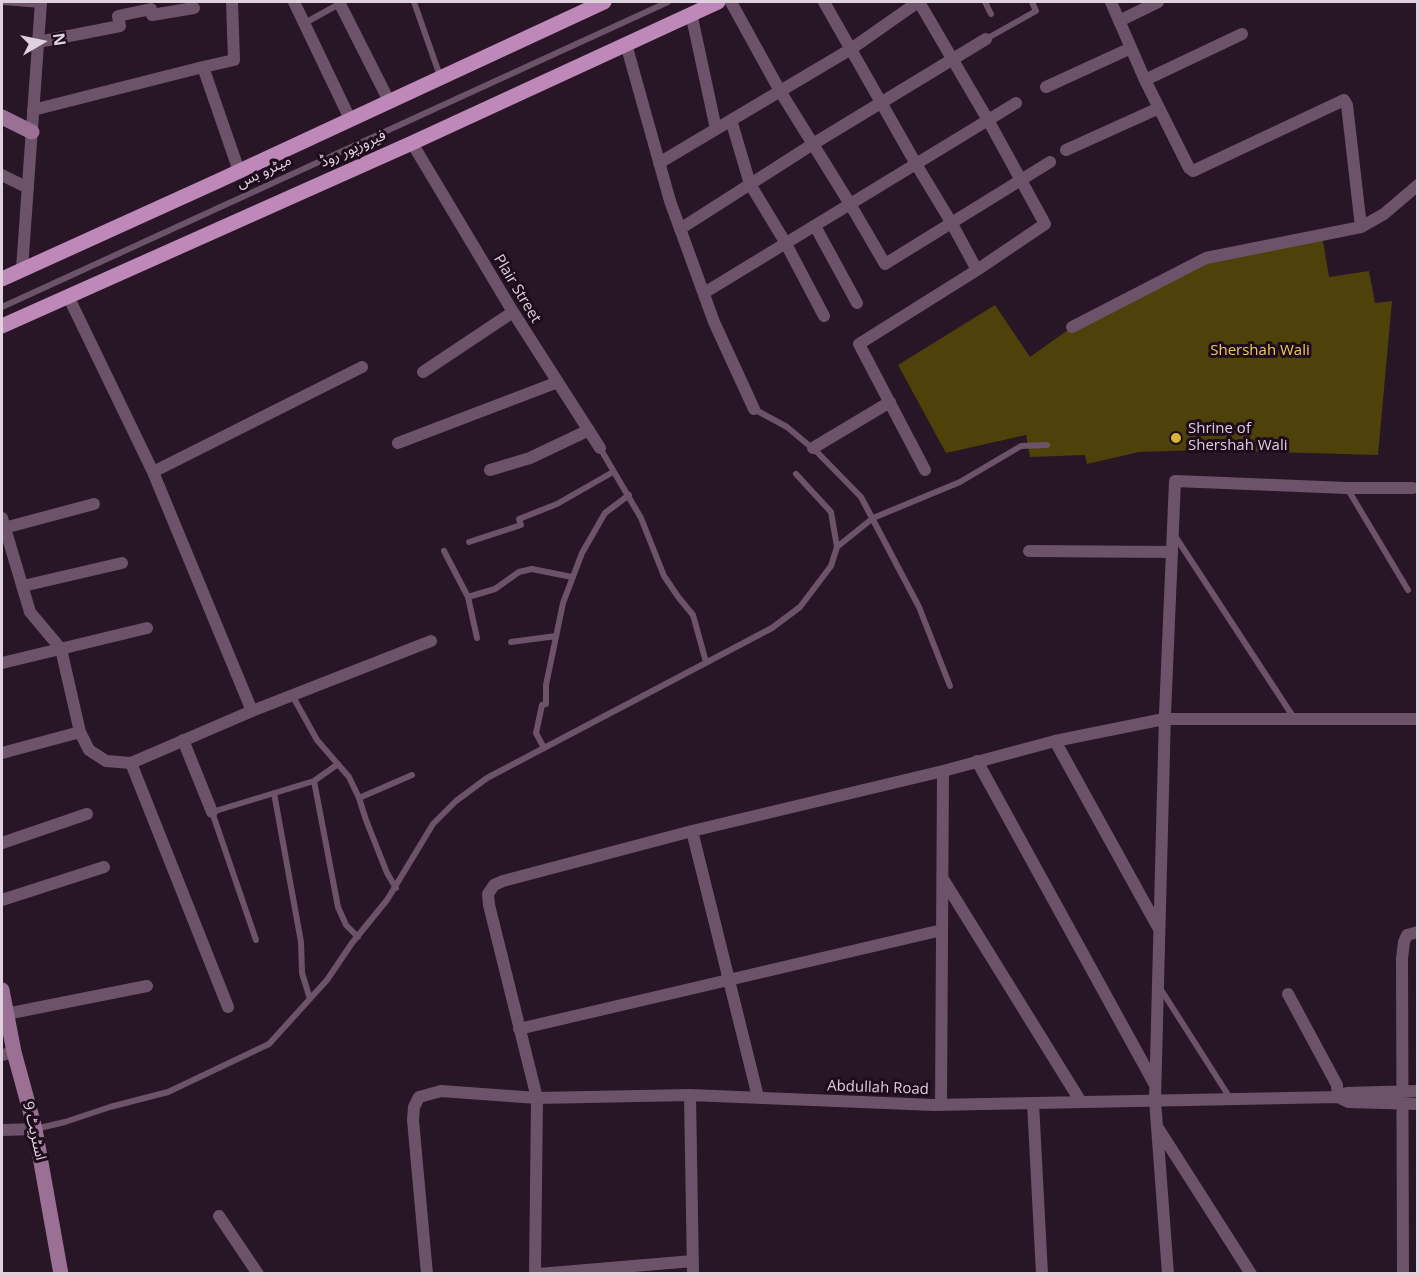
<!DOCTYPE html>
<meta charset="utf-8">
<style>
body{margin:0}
#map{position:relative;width:1419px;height:1275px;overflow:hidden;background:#281526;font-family:"Open Sans",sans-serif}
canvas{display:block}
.frame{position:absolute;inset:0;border:3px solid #dfd1dd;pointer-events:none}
.north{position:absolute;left:12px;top:12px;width:60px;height:60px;-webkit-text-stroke:4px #1e0c1c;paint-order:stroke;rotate:81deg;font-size:16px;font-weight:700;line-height:24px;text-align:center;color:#dfd1dd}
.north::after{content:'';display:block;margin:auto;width:21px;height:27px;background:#dfd1dd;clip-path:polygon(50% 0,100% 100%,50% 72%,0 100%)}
</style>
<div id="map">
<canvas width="1419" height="1275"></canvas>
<div class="frame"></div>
<div class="north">N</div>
</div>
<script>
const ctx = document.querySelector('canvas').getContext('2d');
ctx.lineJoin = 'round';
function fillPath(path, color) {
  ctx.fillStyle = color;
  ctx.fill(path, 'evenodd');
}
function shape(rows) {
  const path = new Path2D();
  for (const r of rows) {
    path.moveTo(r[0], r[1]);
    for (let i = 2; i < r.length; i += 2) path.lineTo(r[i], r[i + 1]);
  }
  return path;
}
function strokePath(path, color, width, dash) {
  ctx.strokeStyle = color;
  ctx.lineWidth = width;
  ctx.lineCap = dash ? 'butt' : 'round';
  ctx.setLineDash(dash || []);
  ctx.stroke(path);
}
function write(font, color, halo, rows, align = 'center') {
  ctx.font = font + ' "Open Sans","Noto Sans Arabic",sans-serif';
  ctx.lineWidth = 6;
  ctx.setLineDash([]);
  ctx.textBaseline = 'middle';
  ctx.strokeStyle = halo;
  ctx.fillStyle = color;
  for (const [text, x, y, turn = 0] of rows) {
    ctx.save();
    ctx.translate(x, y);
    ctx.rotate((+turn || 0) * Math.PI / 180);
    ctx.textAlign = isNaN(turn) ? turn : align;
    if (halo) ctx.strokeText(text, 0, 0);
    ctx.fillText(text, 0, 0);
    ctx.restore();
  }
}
fillPath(shape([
 [1322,235,1329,277,1369,271,1375,303,1392,301,1378,455,1201,450,1139,452,1087,464,1085,455,1030,457,1026,435,946,453,898,365,995,305,1030,357,1072,327,1206,258]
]), '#4f410a');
strokePath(shape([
 [4,2,40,5],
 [414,2,440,76],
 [985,2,991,14],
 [303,24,341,3],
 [986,39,1036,11,1032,2],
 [2,307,668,2],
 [754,409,787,427,818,453,861,497,919,607,950,686],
 [600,448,641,518,664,576,679,598,693,615,706,662],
 [796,474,831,512,837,547],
 [1347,488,1408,590],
 [1175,536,1294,718],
 [469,542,521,525,519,519,557,504,613,472],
 [444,551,468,597],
 [477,638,468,597,495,589,519,572,532,569,572,577],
 [511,642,556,636],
 [292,695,317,740,349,777,359,798,366,820,387,873,396,888],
 [544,748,536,733,542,705,546,704,546,685,563,603,582,553,605,513,629,495],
 [314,781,338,907,346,925,358,937],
 [274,793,301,942,302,973,310,999],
 [359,798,412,775],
 [256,940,212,812,314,781,338,764],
 [1160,988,1230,1098],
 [35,1129,65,1122,110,1107,168,1092,269,1044,327,980,352,943,387,900,433,824,456,801,487,778,772,628,800,607,831,566,837,547,873,518,960,482,1021,446,1047,445]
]), '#6c5369', 6);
strokePath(shape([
 [294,2,350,119],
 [731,2,780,91,850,204,885,264,1050,162],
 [824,2,916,164,951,222,977,270],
 [919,2,988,120,1045,224,977,270,859,344,925,470],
 [1111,2,1145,80,1189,168,1193,171,1344,100,1347,105,1361,227],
 [340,4,389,101],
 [691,13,716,129],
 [1119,21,1158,2],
 [38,42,120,26,118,16,151,9,152,15,194,8],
 [626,44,670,201,714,322,754,409],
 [203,67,234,60,232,2],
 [1145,80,1242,34],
 [1046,87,1131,48],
 [33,110,203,67,239,171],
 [731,120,750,184,785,242,824,316],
 [412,143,513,312,600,448],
 [1066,150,1159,108],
 [659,163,851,49,918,2],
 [2,175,28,188],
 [815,226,857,303],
 [680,229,813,144,986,39],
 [22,269,41,2],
 [704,293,1016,103],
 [69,298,153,472,252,711],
 [1072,327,1206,258,1361,227,1384,214,1418,185],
 [423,372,513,312],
 [398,443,558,382],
 [813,448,890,402],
 [490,470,530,458,589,430],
 [153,472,362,367],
 [2,518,30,612,61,649,80,732,89,750,106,761,131,763,252,711,431,641],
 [4,528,94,504],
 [1029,551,1172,552],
 [23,586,122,563],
 [2,663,147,628],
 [183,740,212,812],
 [1055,741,1159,929],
 [2,753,80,732],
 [977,761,1154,1083],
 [131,763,228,1007],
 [692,831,758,1097],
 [2,843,87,814],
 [943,879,1081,1102],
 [2,900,104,867],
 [1288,994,1337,1085,1338,1097],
 [6,1014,147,986],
 [519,1029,942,930],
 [2,1055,14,1052],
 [690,1095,693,1274],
 [1338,1097,1348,1102,1418,1104],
 [1033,1103,1042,1274],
 [941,1105,943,771],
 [1158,1128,1251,1274],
 [2,1130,35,1129],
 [219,1216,258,1274],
 [427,1274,413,1120,414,1107,419,1097,441,1091,537,1098,690,1095,934,1105,1338,1097,1347,1093,1418,1091],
 [535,1274,537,1098,489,905,488,894,494,885,503,881,692,831,943,771,1055,741,1164,719,1418,719],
 [539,1274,693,1261],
 [1168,1274,1155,1100,1165,714,1175,481,1347,488,1413,488],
 [1403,1274,1402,959,1404,942,1407,935,1418,932]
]), '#6c5369', 12);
strokePath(shape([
 [2,117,32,132],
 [2,990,14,1052,35,1129,61,1274]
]), '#9a7195', 15);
strokePath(shape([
 [2,279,218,181,604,2],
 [2,326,412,143,718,2]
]), '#be88b8', 15);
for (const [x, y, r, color] of [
 [1176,438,6,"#d6b534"]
]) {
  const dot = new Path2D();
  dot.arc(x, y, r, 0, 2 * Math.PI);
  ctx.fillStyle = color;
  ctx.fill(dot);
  strokePath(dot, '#1e0c1c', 2);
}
write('15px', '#dfd1dd', '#1e0c1c', [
 ["فیروزپور روڈ",353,149,-24],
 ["میٹرو بس",264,172,-25],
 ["Plair Street",517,289,59],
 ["Abdullah Road",878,1088,2],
 ["اسٹریٹ 9",34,1131,77]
]);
write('15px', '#edce5b', '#1e0c1c', [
 ["Shershah Wali",1260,351]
]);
write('15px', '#dfd1dd', '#1e0c1c', [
 ["Shrine of",1188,429],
 ["Shershah Wali",1188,446]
], 'left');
</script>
